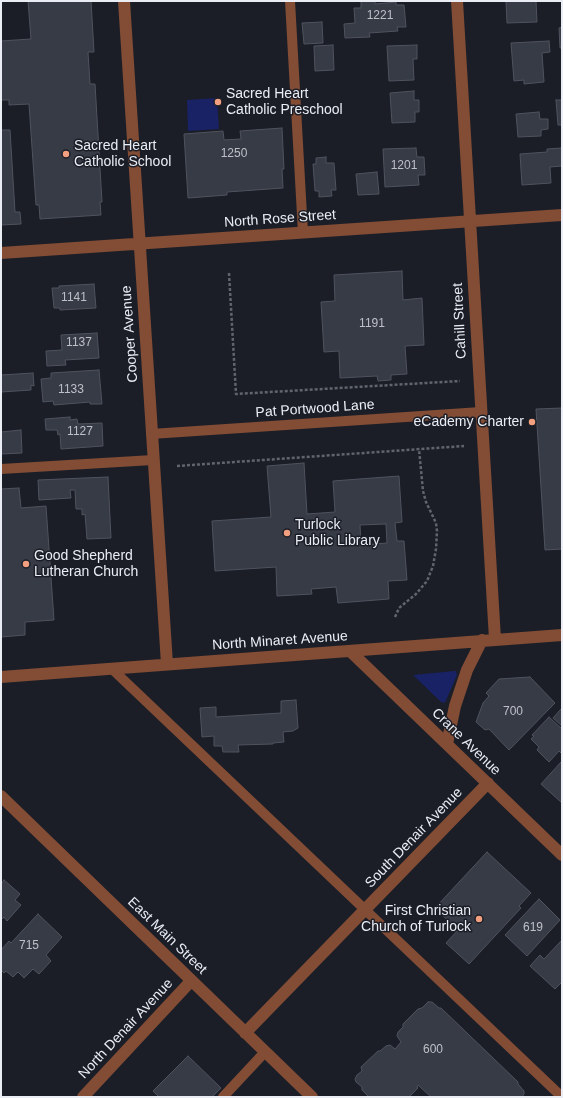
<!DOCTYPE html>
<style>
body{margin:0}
#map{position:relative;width:563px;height:1098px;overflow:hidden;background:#1b1e27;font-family:Helvetica,sans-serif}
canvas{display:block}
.frame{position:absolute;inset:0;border:2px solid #ebedf4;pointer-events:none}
</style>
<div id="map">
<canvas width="563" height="1098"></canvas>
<div class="frame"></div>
</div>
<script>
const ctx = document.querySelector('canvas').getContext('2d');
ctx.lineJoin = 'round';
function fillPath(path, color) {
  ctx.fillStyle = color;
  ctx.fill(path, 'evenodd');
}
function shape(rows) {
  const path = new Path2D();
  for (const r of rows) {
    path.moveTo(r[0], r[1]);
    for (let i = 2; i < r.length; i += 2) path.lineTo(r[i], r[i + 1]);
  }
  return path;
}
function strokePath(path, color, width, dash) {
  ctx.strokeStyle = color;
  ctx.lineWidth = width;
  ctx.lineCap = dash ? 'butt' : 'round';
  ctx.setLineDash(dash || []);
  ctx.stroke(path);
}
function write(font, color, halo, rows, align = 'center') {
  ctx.font = font + ' Helvetica,sans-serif';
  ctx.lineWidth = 3;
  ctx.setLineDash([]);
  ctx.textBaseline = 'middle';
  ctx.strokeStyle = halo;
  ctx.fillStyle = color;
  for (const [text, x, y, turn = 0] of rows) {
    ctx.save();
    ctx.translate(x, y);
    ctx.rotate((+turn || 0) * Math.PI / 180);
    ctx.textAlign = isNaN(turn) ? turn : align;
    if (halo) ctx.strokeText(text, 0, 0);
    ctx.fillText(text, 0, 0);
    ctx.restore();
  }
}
fillPath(shape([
 [217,98,219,129,188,131,187,100],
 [454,671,456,671,457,675,445,703,441,702,413,675]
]), '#192264');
const building = shape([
 [28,1,91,1,94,52,88,52,90,84,95,84,102,202,100,202,101,215,40,219,39,205,36,205,29,104,9,105,9,100,1,100,1,41,31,39,28,1],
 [361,1,375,1,375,4,396,2,396,5,404,5,406,27,397,27,398,31,369,33,370,37,345,38,344,24,355,23,354,8,361,8,361,1],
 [506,1,536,1,537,22,507,23,506,1],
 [322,22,323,43,304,44,302,23,322,22],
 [562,27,562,48,560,48,559,28,562,27],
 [549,41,550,52,542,53,544,82,524,84,524,80,514,81,511,43,549,41],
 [333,45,334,70,315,71,314,46,333,45],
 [417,45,417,59,413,59,414,80,389,81,387,46,417,45],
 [414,91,414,100,419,100,419,112,415,112,415,122,392,123,390,93,414,91],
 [556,100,562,100,562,125,558,125,556,100],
 [539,112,540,119,548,119,548,129,541,130,541,136,518,137,516,114,539,112],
 [282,128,284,169,282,169,283,188,227,192,227,195,188,198,184,134,223,131,224,140,241,139,240,131,282,128],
 [1,130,10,130,15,212,20,212,21,224,1,225,1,130],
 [416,148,417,157,424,157,425,175,418,175,419,185,385,187,383,149,416,148],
 [562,148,562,166,550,167,551,183,522,185,520,154,547,152,547,149,562,148],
 [326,157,326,163,334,163,336,190,331,190,332,196,319,197,319,191,315,191,313,164,316,164,316,158,326,157],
 [377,172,379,194,358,195,356,174,377,172],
 [402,271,403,300,422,298,424,345,405,346,407,374,391,375,391,380,378,381,377,376,340,378,339,351,324,352,321,302,335,301,334,275,402,271],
 [94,284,96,308,60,310,60,308,54,308,52,288,59,288,59,286,94,284],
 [97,333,99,358,65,360,66,365,47,366,46,351,62,350,61,335,97,333],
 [99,370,102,404,90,404,90,402,54,405,53,401,43,402,41,379,51,378,51,373,99,370],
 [33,373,34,386,31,385,31,390,1,392,1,375,33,373],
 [562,408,562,549,545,550,536,409,562,408],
 [70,417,70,420,77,419,78,424,102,423,103,446,61,449,60,434,58,435,57,430,46,430,45,419,70,417],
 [21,430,22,453,1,454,1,432,21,430],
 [304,463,307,514,335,512,333,481,399,476,402,522,395,523,397,541,404,541,407,580,388,581,389,599,338,603,336,587,311,589,312,594,277,596,276,567,215,571,212,521,271,517,267,466,304,463],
 [386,524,387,543,361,545,360,525,386,524],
 [108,477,111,538,87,539,85,514,82,515,82,509,76,509,75,490,70,490,71,498,39,500,38,480,108,477],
 [19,488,21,508,46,506,54,620,25,622,25,635,1,637,1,489,19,488],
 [530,677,555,703,509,750,489,729,485,730,476,722,483,703,489,696,486,693,499,679,530,677],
 [296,700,298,728,293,731,283,732,284,742,273,743,273,744,238,745,239,752,223,752,222,746,214,746,214,736,202,737,200,708,216,707,216,717,281,713,281,701,296,700],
 [562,708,562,726,553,718,562,708],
 [549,717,562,729,562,754,559,751,549,762,537,750,539,747,531,739,534,736,532,735,549,717],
 [562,761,562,803,541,784,562,761],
 [487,852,531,893,519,906,521,908,469,964,446,943,458,930,435,908,487,852],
 [4,880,20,894,15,900,21,905,7,921,4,917,1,920,1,884,4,880],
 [539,899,560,920,527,956,505,935,539,899],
 [38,914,62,937,46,955,51,961,39,974,33,969,24,978,18,972,13,977,6,971,4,973,1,970,1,950,9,941,11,943,38,914],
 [562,940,562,982,555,989,530,966,540,955,544,959,562,940],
 [428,1002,432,1002,439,1008,441,1008,518,1082,518,1084,524,1091,524,1094,522,1097,431,1097,418,1085,417,1087,418,1088,409,1097,369,1097,362,1090,362,1087,356,1082,355,1079,357,1075,362,1071,361,1067,378,1051,380,1051,386,1046,390,1045,395,1049,401,1042,397,1036,398,1032,403,1027,403,1024,418,1009,422,1008,428,1002],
 [188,1056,221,1088,212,1097,159,1097,153,1091,188,1056]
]);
fillPath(building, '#373b45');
strokePath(building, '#4f535e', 1);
strokePath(shape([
 [229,273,236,394,460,381],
 [177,466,464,446],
 [395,617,399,608,416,594,427,581,433,566,436,549,437,531,436,523,426,502,423,491,419,449]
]), '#61646c', 2.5, [3, 2]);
strokePath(shape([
 [290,1,303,233],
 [151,434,481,412],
 [1,469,153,460],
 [112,669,562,1097],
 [223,1097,265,1052]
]), '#824c35', 10);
strokePath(shape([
 [124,1,167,664],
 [457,1,495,639],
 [1,253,562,215],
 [350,651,562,855],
 [1,677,562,635],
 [447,744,455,706,467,670,482,640],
 [1,796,312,1097],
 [245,1033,488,783],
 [83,1097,191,981]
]), '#824c35', 12);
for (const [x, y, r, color] of [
 [218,102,4,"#f2a07f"],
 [66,154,4,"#f2a07f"],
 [532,422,4,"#f2a07f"],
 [287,533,4,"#f2a07f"],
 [26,564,4,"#f2a07f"],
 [479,919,4,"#f2a07f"]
]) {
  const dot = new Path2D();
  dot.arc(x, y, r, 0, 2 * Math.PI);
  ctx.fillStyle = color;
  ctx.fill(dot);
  strokePath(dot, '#1b1e27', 1.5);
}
write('12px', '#bec0c8', null, [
 ["1221",380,16],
 ["1250",234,154],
 ["1201",404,166],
 ["1141",74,298],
 ["1191",372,324],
 ["1137",79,343],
 ["1133",71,390],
 ["1127",80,432],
 ["700",513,712],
 ["619",533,928],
 ["715",29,946],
 ["600",433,1050]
]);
write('14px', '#ebedf4', '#1b1e27', [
 ["Sacred Heart",226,94],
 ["Catholic Preschool",226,110],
 ["Sacred Heart",74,146],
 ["Catholic School",74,162],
 ["eCademy Charter",524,422,"right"],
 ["Turlock",295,525],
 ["Public Library",295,541],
 ["Good Shepherd",34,556],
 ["Lutheran Church",34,572],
 ["First Christian",471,911,"right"],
 ["Church of Turlock",471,927,"right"]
], 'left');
write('14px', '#ebedf4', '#1b1e27', [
 ["North Rose Street",280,219,-4],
 ["Cahill Street",460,321,-93],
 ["Cooper Avenue",130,334,-94],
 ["Pat Portwood Lane",315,409,-4],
 ["North Minaret Avenue",280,641,-4],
 ["Crane Avenue",466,742,44],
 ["South Denair Avenue",414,838,-46],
 ["East Main Street",167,936,44],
 ["North Denair Avenue",126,1029,-47]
]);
</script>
